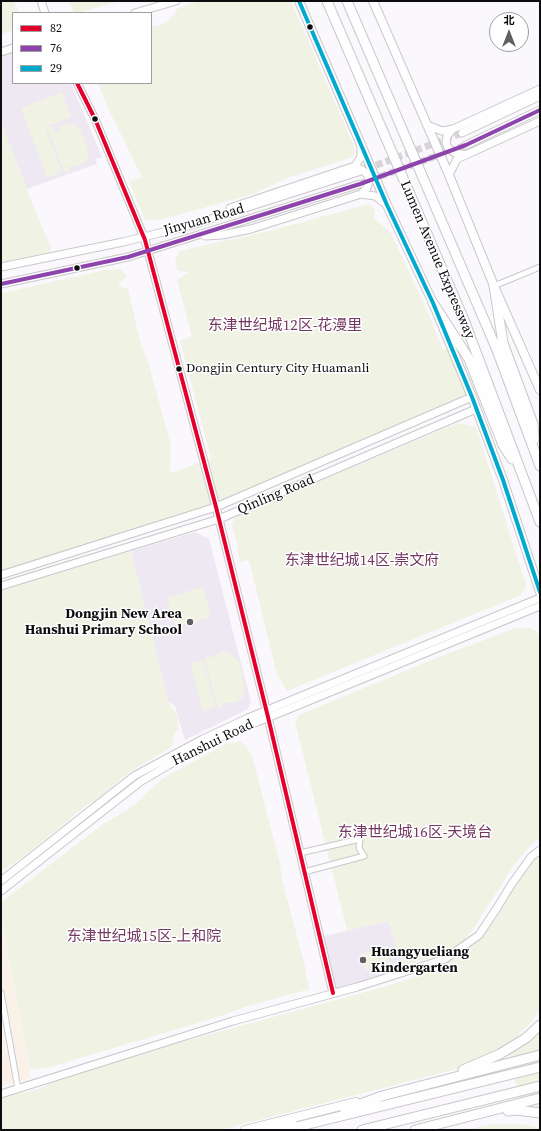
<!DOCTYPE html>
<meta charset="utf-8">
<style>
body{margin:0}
#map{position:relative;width:541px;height:1131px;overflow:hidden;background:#fbf8fd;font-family:"Source Serif 4","Noto Sans SC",serif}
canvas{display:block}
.frame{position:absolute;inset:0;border:2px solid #0d0c0e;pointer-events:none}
.legend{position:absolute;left:12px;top:12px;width:140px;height:72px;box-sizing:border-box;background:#fff;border:1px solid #9e9e9f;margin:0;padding:5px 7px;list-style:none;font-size:12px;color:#0d0c0e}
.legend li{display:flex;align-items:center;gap:8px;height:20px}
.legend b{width:20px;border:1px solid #9e9e9f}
.north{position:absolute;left:489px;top:12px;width:40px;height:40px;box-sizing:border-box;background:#fff;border:1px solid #9e9e9f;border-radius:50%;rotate:0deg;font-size:11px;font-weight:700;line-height:16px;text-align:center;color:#0d0c0e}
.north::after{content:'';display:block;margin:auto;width:14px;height:18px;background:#605f62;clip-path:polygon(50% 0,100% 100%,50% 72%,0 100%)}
</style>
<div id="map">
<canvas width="541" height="1131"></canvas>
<div class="frame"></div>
<ul class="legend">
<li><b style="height:5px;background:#e4002b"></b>82</li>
<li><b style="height:5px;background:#8e44ad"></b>76</li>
<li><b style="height:5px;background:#00a9ce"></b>29</li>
</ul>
<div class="north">北</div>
</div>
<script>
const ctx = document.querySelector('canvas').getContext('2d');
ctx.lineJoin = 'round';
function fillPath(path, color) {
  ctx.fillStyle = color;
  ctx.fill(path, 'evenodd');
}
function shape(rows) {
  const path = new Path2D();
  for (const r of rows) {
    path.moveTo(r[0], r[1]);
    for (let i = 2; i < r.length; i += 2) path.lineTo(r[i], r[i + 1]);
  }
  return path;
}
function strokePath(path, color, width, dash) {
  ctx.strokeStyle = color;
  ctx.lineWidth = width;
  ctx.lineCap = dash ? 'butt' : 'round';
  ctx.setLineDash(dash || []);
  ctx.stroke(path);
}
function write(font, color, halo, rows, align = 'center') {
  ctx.font = font + ' "Source Serif 4","Noto Sans SC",serif';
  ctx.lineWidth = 3;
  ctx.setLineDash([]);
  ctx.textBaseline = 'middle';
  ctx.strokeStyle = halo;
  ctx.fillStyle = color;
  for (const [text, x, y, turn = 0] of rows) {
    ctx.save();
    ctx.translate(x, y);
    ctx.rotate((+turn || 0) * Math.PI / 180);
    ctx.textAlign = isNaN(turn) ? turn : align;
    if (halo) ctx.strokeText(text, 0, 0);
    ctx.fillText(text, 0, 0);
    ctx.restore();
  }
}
fillPath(shape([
 [1,916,31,1078,1,1086]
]), '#faf2e9');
fillPath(shape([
 [13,51,13,83,71,83,102,157,96,159,97,164,27,189,1,122,1,54],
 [195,532,209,539,251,702,248,709,185,740,175,706,168,701,131,551],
 [388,921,405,972,333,993,320,937]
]), '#ede8f2');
fillPath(shape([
 [1,1,14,1,19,13,13,13,13,30,1,34],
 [69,1,121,1,78,13,74,13],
 [201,1,291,1,354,146,355,152,353,157,287,178,253,194,160,220,145,220,129,182,142,177,108,108,98,83,151,83,151,36,152,36,151,27,161,25,170,19,178,8],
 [62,92,71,117,45,127,62,172,47,178,21,108],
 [1,122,37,215,51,247,50,252,1,262],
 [68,124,74,124,80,128,89,152,87,160,81,164,74,167,68,166,70,172,65,173,47,128,53,126,56,134,62,126],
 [369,204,375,210,374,218,391,233,426,308,443,350,451,347,472,397,216,507,1,575,1,293,106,270,120,269,127,276,117,286,128,288,140,341,149,365,171,446,170,473,211,459,180,340,192,337,177,280,189,272,178,271,175,261,179,251,269,231],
 [458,423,476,427,526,585,521,595,287,691,277,675,249,560,240,562,237,543,232,525,236,516],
 [131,551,168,701,177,715,179,729,174,734,173,742,170,748,125,775,94,803,91,802,27,854,1,872,1,590],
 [203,587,211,617,175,627,167,597],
 [516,628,531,628,537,632,540,639,540,838,534,842,517,861,492,899,476,925,464,941,443,954,403,966,388,921,347,931,295,723,299,715,439,657],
 [222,651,228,652,238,660,240,665,245,687,242,699,233,703,222,703,223,708,218,709,204,658,209,656,210,660,213,656],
 [203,660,216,707,203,711,190,663],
 [240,741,246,746,252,756,280,863,282,880,306,970,305,972,310,989,245,1007,218,1017,50,1067,30,1070,1,916,1,902,102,825,133,806,162,779,226,744],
 [540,854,540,1009,532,1021,511,1042,488,1055,457,1069,220,1130,1,1130,1,1098,39,1089,57,1080,130,1056,380,988,431,972,457,957,480,939,496,919,522,873,533,859],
 [388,946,391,956,387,963,381,966,375,965,365,971,361,954],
 [540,1031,540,1110,522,1108,508,1051],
 [494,1124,522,1124,540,1128,540,1130,462,1130]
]), '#f0f2e4');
strokePath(shape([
 [366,169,462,133],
 [360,184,466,145]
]), '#d7d5d9', 7, [7, 3.5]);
const street = shape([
 [494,286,540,267],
 [300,853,360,839,359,848,364,856,304,872],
 [1,993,18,1089]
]);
const secondary = shape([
 [41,1,45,13],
 [135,13,176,1],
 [1,52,13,48],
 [77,83,95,119,145,240,216,507,268,717,333,993],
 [427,125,442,131,453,129,540,89],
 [453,129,447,136,446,143,448,148,455,153,466,155],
 [462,133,540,96],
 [466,145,540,110],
 [354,168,361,169,367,174,369,181,367,188,361,194],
 [449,175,457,159,540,121],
 [230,208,355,166,361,157,361,146],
 [205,236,222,235,251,229,361,194,375,196,387,205],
 [1,267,123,242,192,225,358,172],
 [1,284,128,257,360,184],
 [1,575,216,507,472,397],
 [1,586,219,519,476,409],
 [1,881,134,776,201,740,248,718,540,598],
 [1,891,140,782,206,743,540,606],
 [1,1094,233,1021,357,987,445,959,479,935,497,908,511,885,531,857,540,850]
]);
const primary = shape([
 [299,1,387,205,433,303,472,397,503,480,540,592],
 [373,1,449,175,494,286,540,390],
 [245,1130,356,1102]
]);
const highway = shape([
 [327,1,464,320,540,522],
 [347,1,497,350,540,466],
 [494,286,503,343,533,424,534,440],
 [433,303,469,359,503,445,512,459],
 [463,1070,500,1054,526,1038,540,1025],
 [345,1110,382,1096,540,1055],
 [508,1111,516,1110,540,1113],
 [265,1130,292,1123],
 [284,1130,540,1067],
 [362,1130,540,1086],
 [415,1130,540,1098]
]);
strokePath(street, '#c9c7ca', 7);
strokePath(secondary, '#c9c7ca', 9);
strokePath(primary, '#c9c7ca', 10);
strokePath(highway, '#c9c7ca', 11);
strokePath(street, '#fefeff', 5);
strokePath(secondary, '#fefeff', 7);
strokePath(primary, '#fefeff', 8);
strokePath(highway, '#fefeff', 9);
strokePath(shape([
 [77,83,95,119,145,240,216,507,268,717,333,993]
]), '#e4002b', 4);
strokePath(shape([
 [1,284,128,257,360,184,466,145,540,110]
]), '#8e44ad', 4);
strokePath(shape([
 [299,1,387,205,433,303,472,397,503,480,540,592]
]), '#00a9ce', 4);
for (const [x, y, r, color] of [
 [310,27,3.5,"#0d0c0e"],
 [95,119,3.5,"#0d0c0e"],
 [77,268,3.5,"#0d0c0e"],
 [179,369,3.5,"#0d0c0e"],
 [190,622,4,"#605f62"],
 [363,960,4,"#605f62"]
]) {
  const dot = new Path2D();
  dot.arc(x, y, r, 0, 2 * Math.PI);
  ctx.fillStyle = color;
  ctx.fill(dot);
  strokePath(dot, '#fff', 1.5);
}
write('13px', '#0d0c0e', '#fff', [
 ["Dongjin Century City Huamanli",186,369]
], 'left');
write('14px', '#0d0c0e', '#fff', [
 ["Jinyuan Road",204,220,-16],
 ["Lumen Avenue Expressway",437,260,67],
 ["Qinling Road",276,495,-23],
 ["Hanshui Road",213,743,-26]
]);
write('bold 14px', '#0d0c0e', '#fff', [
 ["Dongjin New Area",182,614],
 ["Hanshui Primary School",182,630],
 ["Huangyueliang",371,952,"left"],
 ["Kindergarten",371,968,"left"]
], 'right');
write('15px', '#733760', '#fff', [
 ["东津世纪城12区-花漫里",285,326],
 ["东津世纪城14区-崇文府",362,561],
 ["东津世纪城16区-天境台",415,833],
 ["东津世纪城15区-上和院",144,937]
]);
</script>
